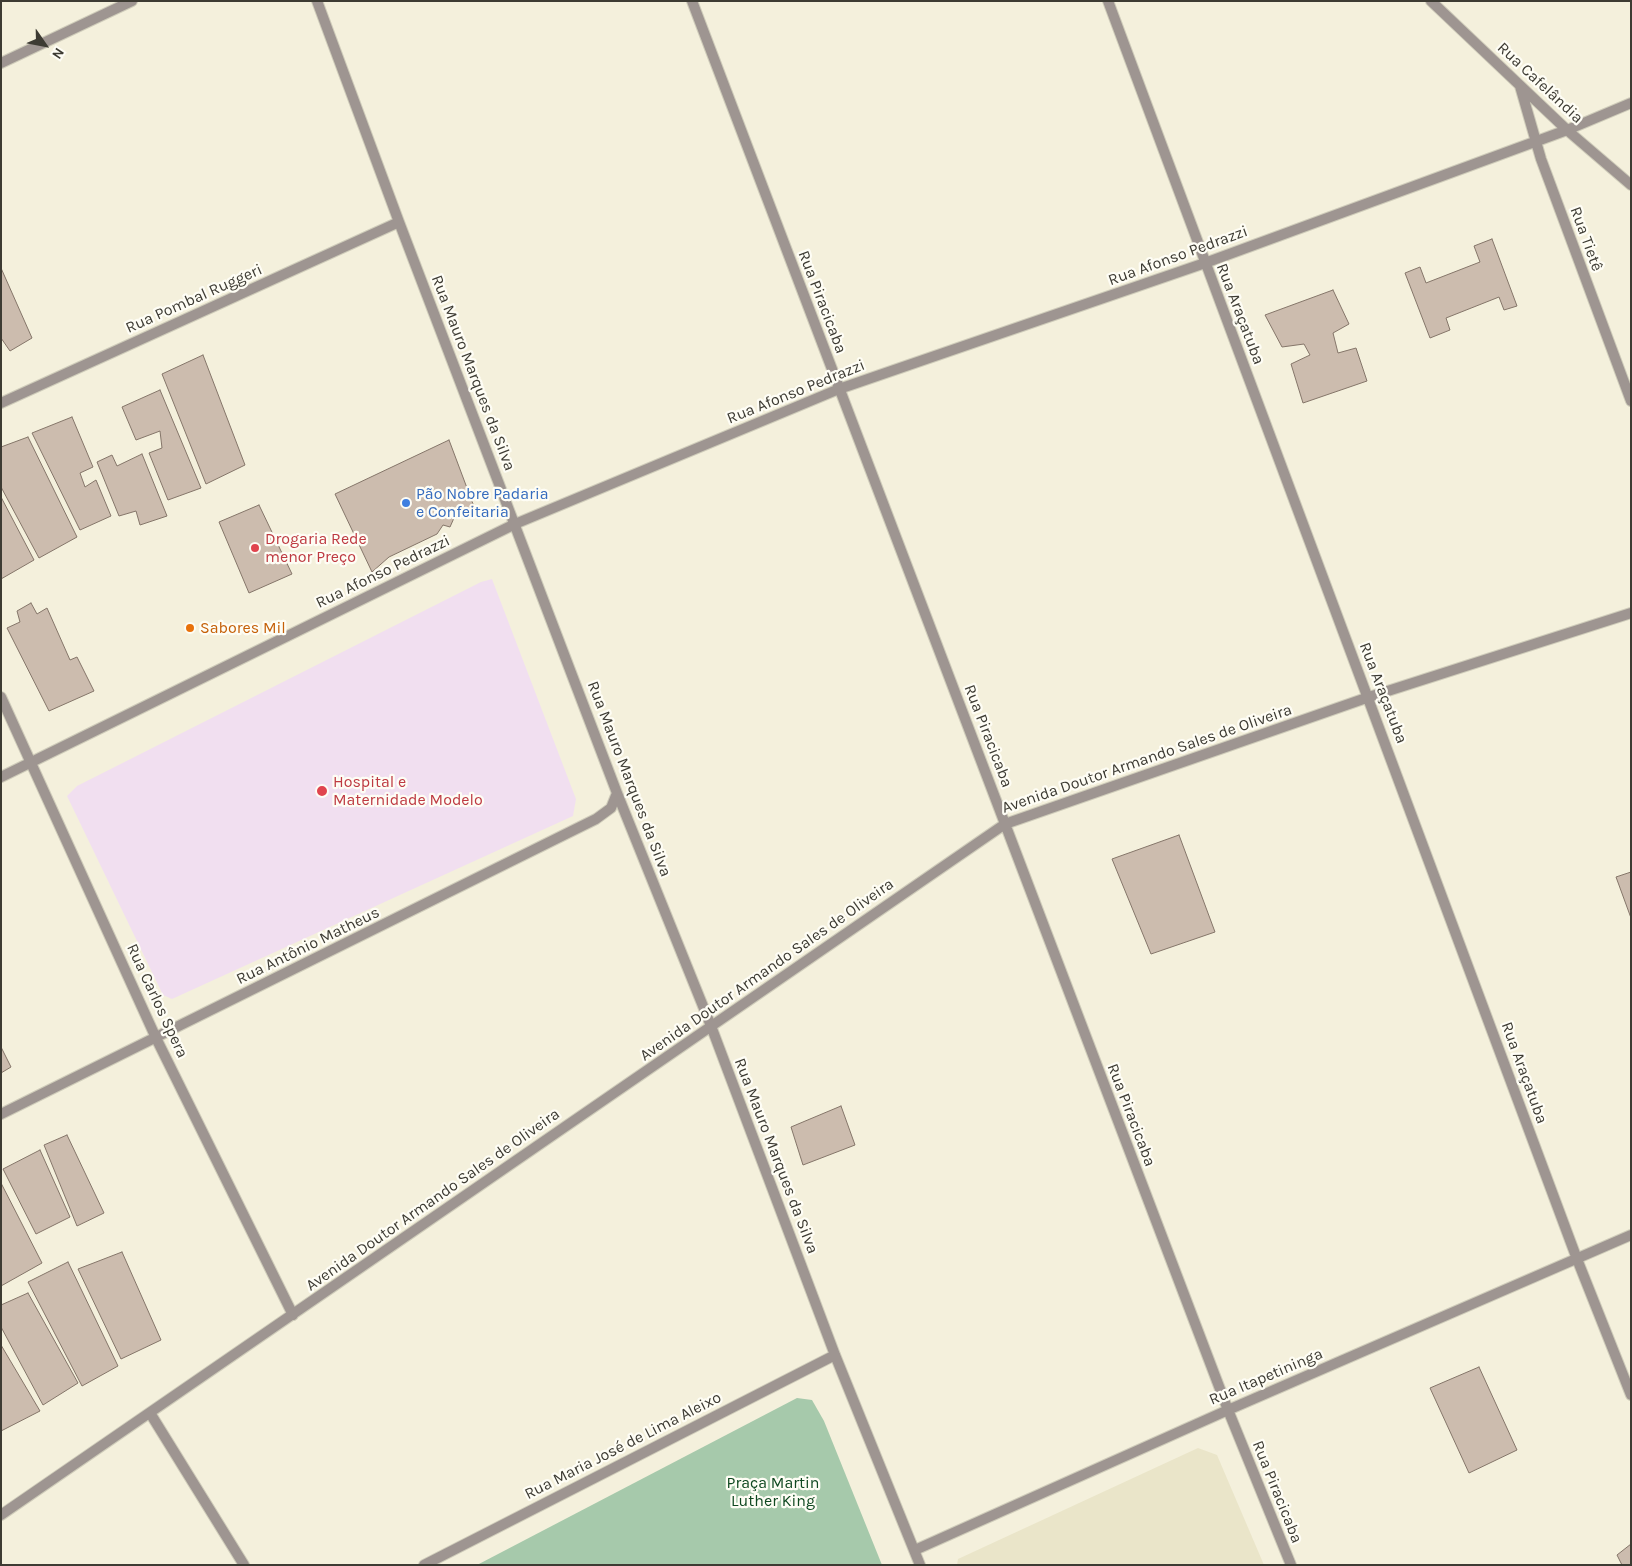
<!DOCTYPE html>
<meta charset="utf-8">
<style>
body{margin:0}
#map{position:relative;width:1632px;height:1566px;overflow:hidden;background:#f4f0dc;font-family:Karla,sans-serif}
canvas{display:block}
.frame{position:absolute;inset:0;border:2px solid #3d3b33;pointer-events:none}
.north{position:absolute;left:20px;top:20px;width:50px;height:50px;-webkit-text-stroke:4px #fefdf5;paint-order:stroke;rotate:123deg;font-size:14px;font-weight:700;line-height:20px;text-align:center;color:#3d3b33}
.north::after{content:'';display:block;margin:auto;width:18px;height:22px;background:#3d3b33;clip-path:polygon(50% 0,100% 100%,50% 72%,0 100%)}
</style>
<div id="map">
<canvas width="1632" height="1566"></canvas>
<div class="frame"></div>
<div class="north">N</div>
</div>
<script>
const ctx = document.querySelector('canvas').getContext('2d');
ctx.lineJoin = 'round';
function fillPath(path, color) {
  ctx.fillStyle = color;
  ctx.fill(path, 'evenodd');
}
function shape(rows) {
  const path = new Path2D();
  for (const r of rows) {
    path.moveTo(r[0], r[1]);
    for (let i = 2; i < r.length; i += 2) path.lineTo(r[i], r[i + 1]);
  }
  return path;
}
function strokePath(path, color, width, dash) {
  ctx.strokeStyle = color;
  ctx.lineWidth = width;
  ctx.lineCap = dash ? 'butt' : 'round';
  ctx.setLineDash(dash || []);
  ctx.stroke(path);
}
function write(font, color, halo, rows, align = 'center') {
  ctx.font = font + ' Karla,sans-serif';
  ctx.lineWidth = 4.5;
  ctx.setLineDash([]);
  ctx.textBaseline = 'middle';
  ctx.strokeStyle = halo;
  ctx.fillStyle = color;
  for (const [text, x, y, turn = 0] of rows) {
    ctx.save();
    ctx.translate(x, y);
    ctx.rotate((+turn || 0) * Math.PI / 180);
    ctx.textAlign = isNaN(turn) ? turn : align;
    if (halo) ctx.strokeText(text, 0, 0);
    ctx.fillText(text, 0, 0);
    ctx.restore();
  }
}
fillPath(shape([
 [1198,1448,1217,1455,1264,1565,957,1565,958,1559]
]), '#eae5c9');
fillPath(shape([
 [492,579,576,799,573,816,172,999,163,995,67,796,77,786,481,582]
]), '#f1dff0');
fillPath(shape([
 [797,1398,812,1400,824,1421,882,1565,477,1565]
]), '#a6c9ab');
const building = shape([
 [1492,239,1517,306,1504,310,1499,297,1446,318,1450,330,1430,338,1405,273,1420,267,1426,283,1480,262,1474,246,1492,239],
 [1,268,32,338,10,351,1,338,1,268],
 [1333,290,1349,324,1333,333,1338,353,1356,348,1367,381,1303,403,1291,364,1310,355,1304,344,1282,347,1265,315,1333,290],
 [203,355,245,465,206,484,162,374,203,355],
 [160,390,201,488,168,500,149,453,162,448,160,431,136,440,122,407,160,390],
 [72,417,93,467,80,473,85,487,96,480,111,516,80,530,32,433,72,417],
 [28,437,77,537,39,558,1,487,1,447,28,437],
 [449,440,476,512,454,518,450,527,443,525,437,534,389,557,372,572,335,494,449,440],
 [142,454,167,516,140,525,136,511,119,516,97,462,112,455,117,466,142,454],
 [1,497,34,560,1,579,1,497],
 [259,505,292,574,249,593,219,522,259,505],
 [31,603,37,614,47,608,70,660,77,657,94,691,49,711,7,628,20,622,17,611,31,603],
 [1179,835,1215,932,1151,954,1112,859,1179,835],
 [1631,872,1631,918,1616,877,1631,872],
 [1,1047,11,1067,1,1073,1,1047],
 [841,1106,855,1145,803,1165,791,1127,841,1106],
 [67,1135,104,1213,77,1226,44,1145,67,1135],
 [40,1150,70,1217,36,1234,3,1169,40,1150],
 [1,1183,42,1263,1,1286,1,1183],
 [122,1252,161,1340,121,1359,78,1269,122,1252],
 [68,1262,118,1366,82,1386,28,1282,68,1262],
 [28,1293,78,1383,43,1405,1,1327,1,1305,28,1293],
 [1,1345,40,1411,1,1431,1,1345],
 [1479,1367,1517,1450,1469,1473,1430,1388,1479,1367],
 [1631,1544,1631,1565,1622,1565,1617,1555,1631,1544]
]);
fillPath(building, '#ccbcae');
strokePath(building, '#847569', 1);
const street = shape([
 [317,1,399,222,617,793,711,1026,835,1355,920,1565],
 [692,1,1228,1410,1291,1565],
 [1108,1,1577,1259,1631,1395],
 [1431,1,1567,130,1631,185],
 [1,63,132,1],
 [1520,86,1541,159,1631,401],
 [1,403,399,222],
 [1,697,156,1038,293,1315],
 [1,777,515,524,839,389,1205,263,1567,130,1631,103],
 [1,1114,596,819,611,808,617,793],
 [150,1413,244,1565],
 [1,1515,1005,824,1369,697,1631,613],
 [915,1550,1228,1410,1631,1235],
 [424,1565,835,1355]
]);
strokePath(street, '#cfccba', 12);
strokePath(street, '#9e9591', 10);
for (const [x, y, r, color] of [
 [406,503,5,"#3f7fe0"],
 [255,548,5,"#e0444e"],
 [190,628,5,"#e8710a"],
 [322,791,6,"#e0444e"]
]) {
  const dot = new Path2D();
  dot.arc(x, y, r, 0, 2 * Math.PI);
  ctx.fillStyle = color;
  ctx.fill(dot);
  strokePath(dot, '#fefdf5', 2);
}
write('16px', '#3d3b33', '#fefdf5', [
 ["Rua Cafelândia",1540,83,43],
 ["Rua Tietê",1586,239,70],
 ["Rua Afonso Pedrazzi",1178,256,-20],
 ["Rua Pombal Ruggeri",194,299,-24],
 ["Rua Piracicaba",822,302,69],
 ["Rua Araçatuba",1240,314,69],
 ["Rua Mauro Marques da Silva",473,373,69],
 ["Rua Afonso Pedrazzi",796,392,-22],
 ["Rua Afonso Pedrazzi",383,572,-26],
 ["Rua Araçatuba",1383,693,69],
 ["Rua Piracicaba",988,736,69],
 ["Avenida Doutor Armando Sales de Oliveira",1147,759,-19],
 ["Rua Mauro Marques da Silva",629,779,69],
 ["Rua Antônio Matheus",308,946,-26],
 ["Avenida Doutor Armando Sales de Oliveira",767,970,-35],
 ["Rua Carlos Spera",157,1001,65],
 ["Rua Araçatuba",1524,1073,70],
 ["Rua Piracicaba",1131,1115,69],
 ["Rua Mauro Marques da Silva",776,1156,69],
 ["Avenida Doutor Armando Sales de Oliveira",433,1200,-35],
 ["Rua Itapetininga",1266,1377,-23],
 ["Rua Maria José de Lima Aleixo",623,1446,-27],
 ["Rua Piracicaba",1277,1492,68]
]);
write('16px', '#366cbe', '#fefdf5', [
 ["Pão Nobre Padaria",416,494],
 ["e Confeitaria",416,512]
], 'left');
write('16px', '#be3a42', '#fefdf5', [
 ["Drogaria Rede",265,539],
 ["menor Preço",265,557],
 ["Hospital e",333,782],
 ["Maternidade Modelo",333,800]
], 'left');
write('16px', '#c56008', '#fefdf5', [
 ["Sabores Mil",200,628]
], 'left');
write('16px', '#0f4820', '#fefdf5', [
 ["Praça Martin",773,1483],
 ["Luther King",773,1501]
]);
</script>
